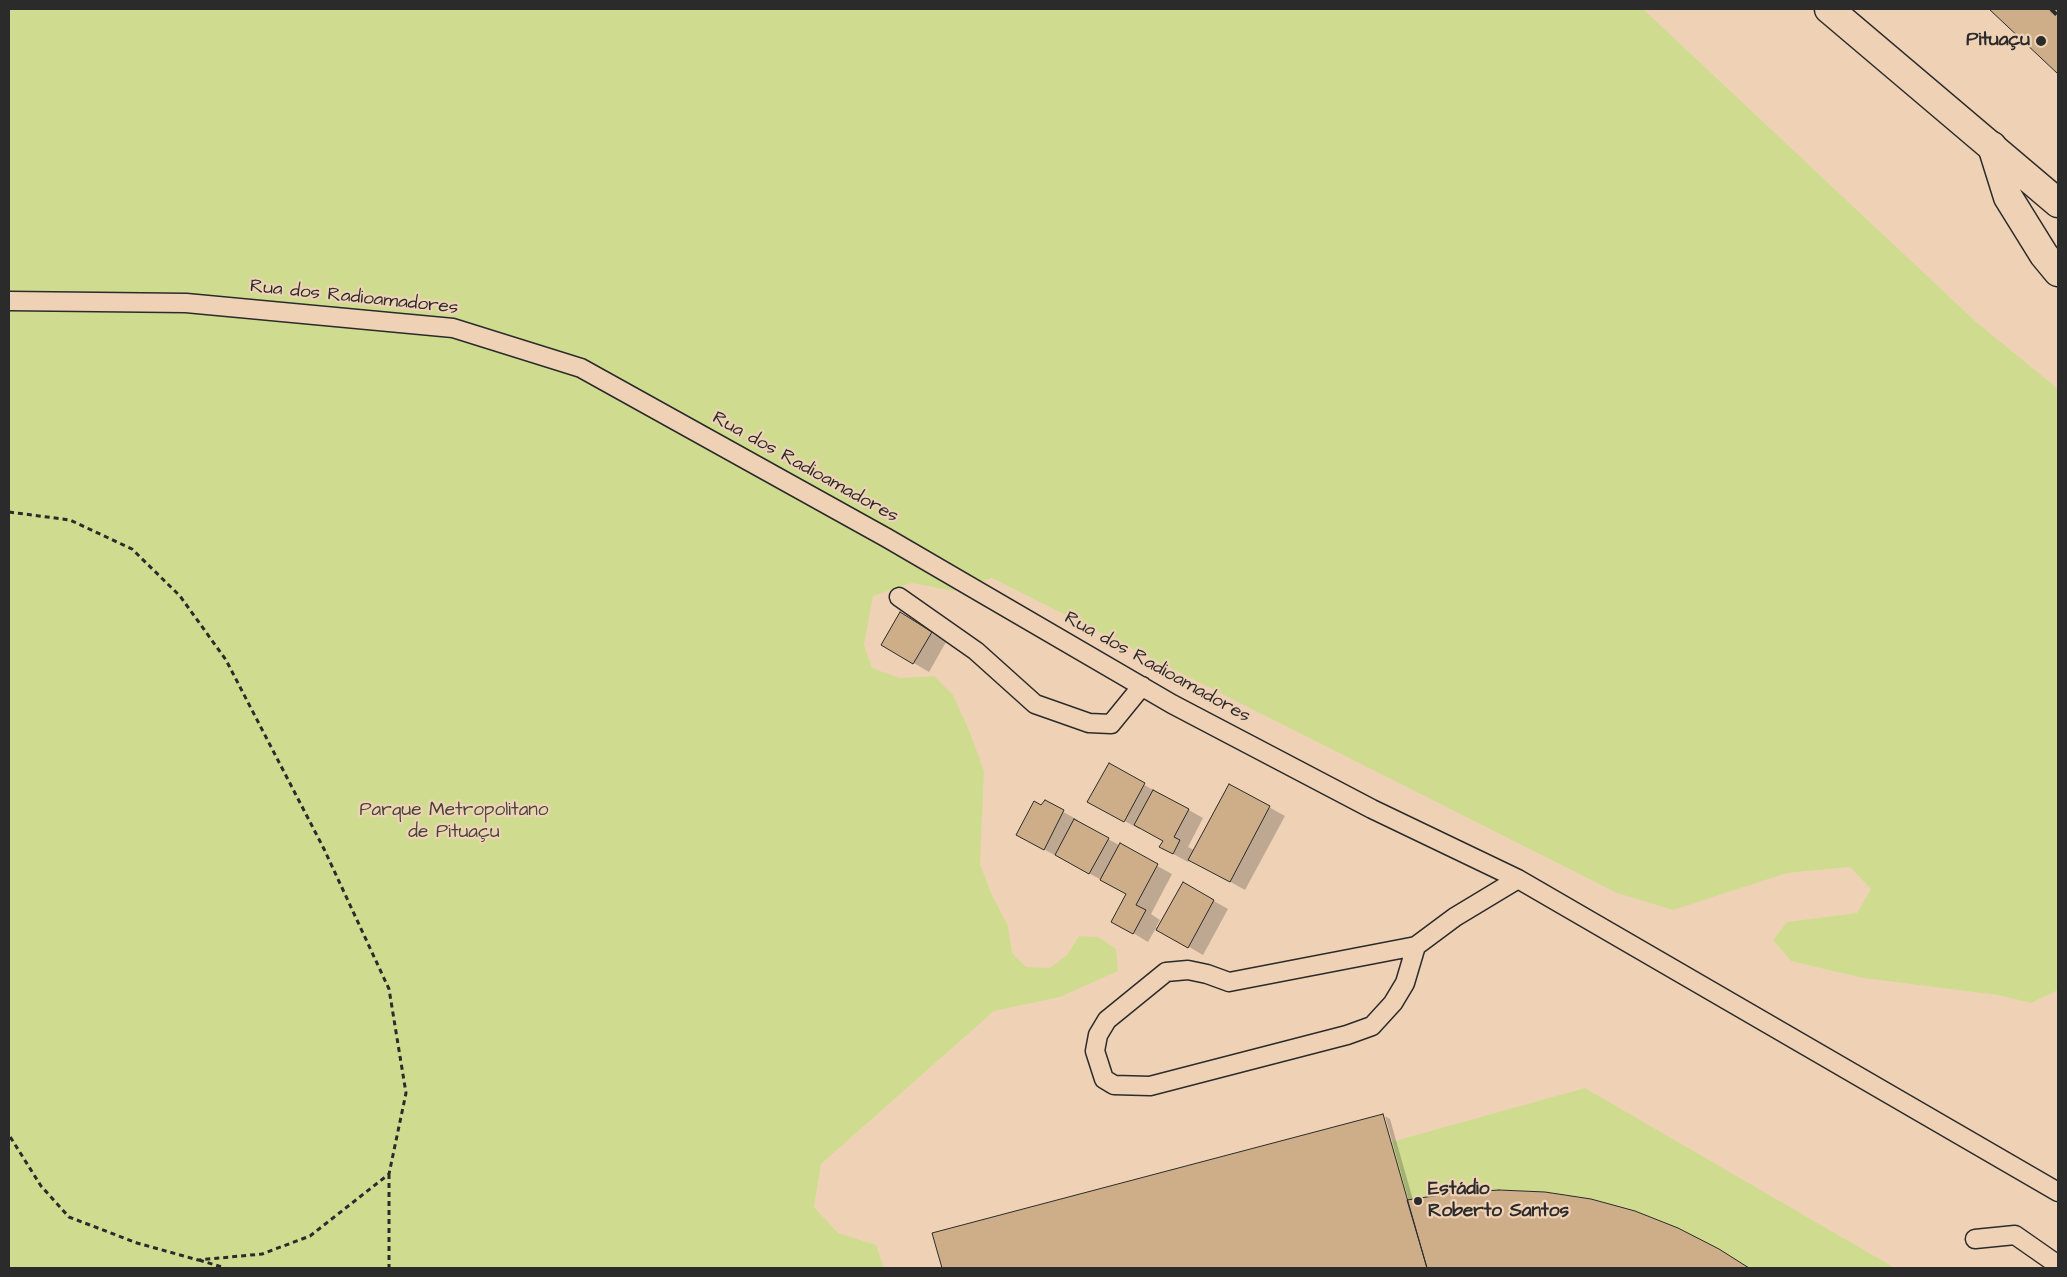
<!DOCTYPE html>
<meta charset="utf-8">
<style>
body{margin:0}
#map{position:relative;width:2067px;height:1277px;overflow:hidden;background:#efd2b6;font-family:"Architects Daughter",sans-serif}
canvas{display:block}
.frame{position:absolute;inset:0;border:10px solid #2b2b2b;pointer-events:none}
</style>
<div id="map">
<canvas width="2067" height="1277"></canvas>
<div class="frame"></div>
</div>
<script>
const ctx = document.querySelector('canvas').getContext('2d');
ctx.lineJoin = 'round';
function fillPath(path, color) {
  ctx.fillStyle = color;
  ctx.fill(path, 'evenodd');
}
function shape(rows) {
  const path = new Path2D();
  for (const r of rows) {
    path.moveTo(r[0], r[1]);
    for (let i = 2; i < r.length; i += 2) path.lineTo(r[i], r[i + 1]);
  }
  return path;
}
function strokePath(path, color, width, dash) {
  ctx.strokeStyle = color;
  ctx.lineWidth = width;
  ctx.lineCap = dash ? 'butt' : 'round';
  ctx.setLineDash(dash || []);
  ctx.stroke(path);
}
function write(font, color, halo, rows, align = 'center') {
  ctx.font = font + ' "Architects Daughter",sans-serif';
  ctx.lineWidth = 4.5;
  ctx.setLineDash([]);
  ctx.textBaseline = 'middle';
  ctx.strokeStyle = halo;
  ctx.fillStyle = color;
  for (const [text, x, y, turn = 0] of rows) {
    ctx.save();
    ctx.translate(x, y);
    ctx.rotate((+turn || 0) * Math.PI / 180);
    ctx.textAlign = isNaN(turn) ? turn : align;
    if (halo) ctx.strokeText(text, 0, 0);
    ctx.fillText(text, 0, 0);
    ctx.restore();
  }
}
fillPath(shape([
 [9,9,1643,9,1975,321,2058,389,2058,990,2031,1003,1998,995,1863,978,1791,961,1773,940,1787,922,1857,913,1871,889,1850,867,1787,873,1673,910,1617,893,992,578,953,591,912,583,873,596,864,645,872,668,900,678,934,676,953,695,969,730,984,771,980,864,991,893,1008,926,1012,953,1026,967,1050,968,1067,955,1079,936,1098,937,1116,949,1118,971,1060,997,994,1011,821,1164,814,1207,838,1233,876,1245,884,1268,9,1268],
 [1585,1088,1895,1268,942,1268,932,1233,1383,1114,1391,1142]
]), '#cfdc90');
fillPath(shape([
 [1991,9,2058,9,2058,72],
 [900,614,946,642,929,672,883,645],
 [1109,765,1203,818,1188,847,1194,850,1229,785,1285,816,1245,890,1189,859,1188,862,1175,855,1161,847,1164,841,1140,827,1139,829,1089,801],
 [1045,802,1078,820,1077,822,1172,874,1151,914,1160,920,1156,927,1158,928,1184,884,1228,909,1203,955,1156,928,1148,942,1113,921,1128,894,1032,843,1042,807],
 [1385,1116,1390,1119,1413,1200,1718,1250,1750,1268,944,1268,934,1234,1409,1201]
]), '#0003');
const building = shape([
 [1989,9,2058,9,2058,74,1989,9],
 [900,612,932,632,913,664,881,645,900,612],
 [1109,763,1145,783,1124,822,1087,802,1109,763],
 [1229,784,1270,806,1230,882,1188,860,1229,784],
 [1153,790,1189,809,1174,837,1180,840,1173,854,1159,847,1163,841,1134,825,1153,790],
 [1045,800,1064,810,1044,850,1016,835,1034,801,1041,805,1045,800],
 [1074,819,1109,838,1089,874,1055,855,1074,819],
 [1120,843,1158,864,1136,905,1146,910,1133,934,1111,922,1126,894,1100,880,1120,843],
 [1183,882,1214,900,1188,948,1156,930,1183,882],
 [1383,1114,1427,1268,942,1268,932,1233,1383,1114],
 [1499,1190,1545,1192,1591,1199,1635,1211,1678,1228,1719,1249,1749,1268,1427,1268,1407,1200,1453,1193,1499,1190]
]);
fillPath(building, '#cdae89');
strokePath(building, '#2b2b2b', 1);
const service = shape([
 [9,301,186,303,453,328,581,368,887,538,1172,704,1372,809,1518,879],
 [899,597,976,651,1035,704,1089,723,1111,724,1142,686],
 [1416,946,1405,983,1393,1003,1372,1026,1347,1035,1150,1086,1114,1085,1104,1079,1095,1051,1098,1035,1107,1020,1166,972,1188,970,1207,974,1229,982,1416,946,1455,917,1518,879,2058,1192],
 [1975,1239,2015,1235,2058,1265]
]);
const primary = shape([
 [1992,146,2008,197,2044,255,2058,272]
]);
const trunk = shape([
 [1829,9,2058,203]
]);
strokePath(service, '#2b2b2b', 21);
strokePath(primary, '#2b2b2b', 31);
strokePath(trunk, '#2b2b2b', 31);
strokePath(shape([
 [9,512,70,520,132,549,180,596,226,660,324,849,389,989,406,1093,389,1174,310,1236,262,1254,198,1260,137,1243,69,1217,41,1186,9,1135],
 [389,1174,389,1268],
 [199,1260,225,1268]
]), '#2b2b2b', 3, [5, 4]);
strokePath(service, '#efd2b6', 18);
strokePath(primary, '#efd2b6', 28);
strokePath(trunk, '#efd2b6', 28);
strokePath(shape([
 [2051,9,2058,16]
]), '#2b2b2b', 4, [8, 4]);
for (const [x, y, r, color] of [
 [2041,41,6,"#2b2b2b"],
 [1418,1201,5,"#2b2b2b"]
]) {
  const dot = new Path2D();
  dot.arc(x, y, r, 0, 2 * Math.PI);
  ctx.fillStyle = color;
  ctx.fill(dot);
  strokePath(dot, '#efd2b6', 2);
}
write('bold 19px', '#2b2b2b', '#efd2b6', [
 ["Pituaçu",2030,41],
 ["Estádio",1428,1190,"left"],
 ["Roberto Santos",1428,1212,"left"]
], 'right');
write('19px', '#2b2b2b', '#efd2b6', [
 ["Rua dos Radioamadores",354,298,6],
 ["Rua dos Radioamadores",805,468,29],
 ["Rua dos Radioamadores",1157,668,29]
]);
write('19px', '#44463a', '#efd2b6', [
 ["Parque Metropolitano",454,811],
 ["de Pituaçu",454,833]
]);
</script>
